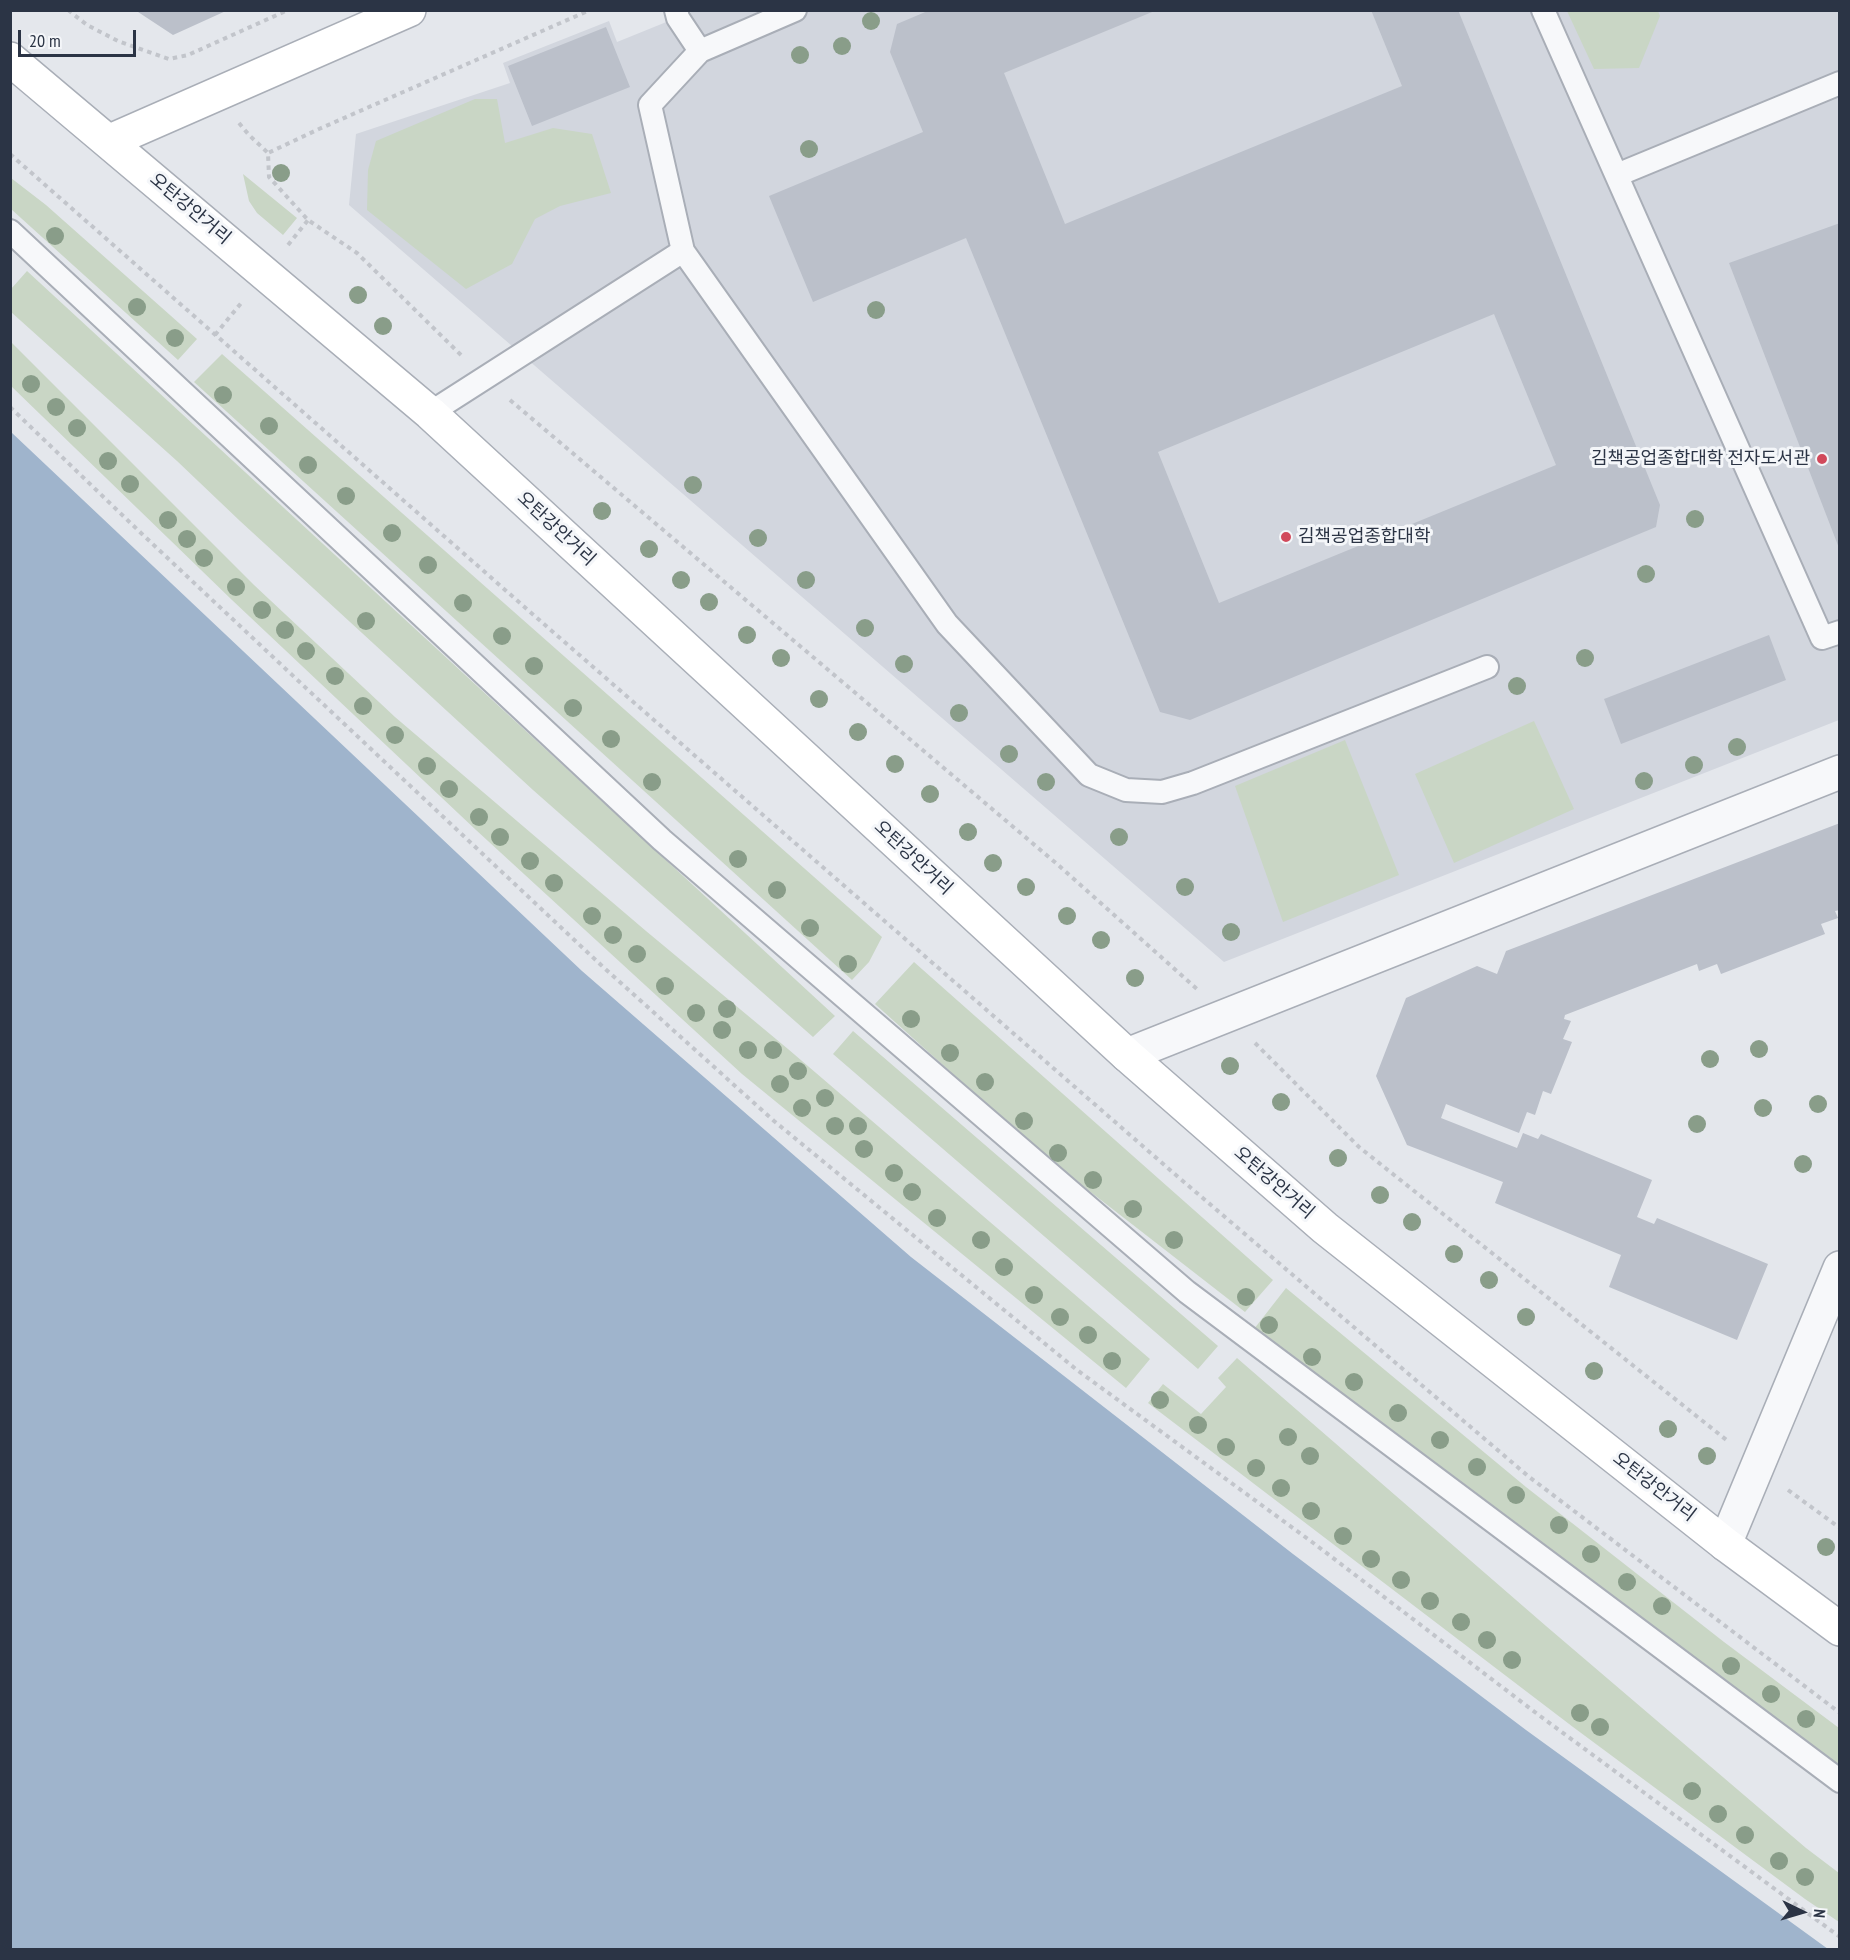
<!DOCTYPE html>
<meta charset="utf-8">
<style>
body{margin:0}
#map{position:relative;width:1850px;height:1960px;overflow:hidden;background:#e4e7ec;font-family:"PT Sans Narrow",sans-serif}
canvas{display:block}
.frame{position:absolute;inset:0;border:12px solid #2b3445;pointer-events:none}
.north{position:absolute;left:1772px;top:1882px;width:60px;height:60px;-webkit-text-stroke:4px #f4f6f9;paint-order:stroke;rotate:95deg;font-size:16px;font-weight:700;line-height:24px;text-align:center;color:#2b3445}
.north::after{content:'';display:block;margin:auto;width:21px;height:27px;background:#2b3445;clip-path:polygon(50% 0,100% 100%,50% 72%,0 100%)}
.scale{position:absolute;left:18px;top:30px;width:118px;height:27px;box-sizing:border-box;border:3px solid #2b3445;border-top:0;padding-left:8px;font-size:18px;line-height:21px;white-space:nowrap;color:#2b3445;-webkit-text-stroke:4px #f4f6f9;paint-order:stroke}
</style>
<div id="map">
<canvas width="1850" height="1960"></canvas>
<div class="frame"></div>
<div class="north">N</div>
<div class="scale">20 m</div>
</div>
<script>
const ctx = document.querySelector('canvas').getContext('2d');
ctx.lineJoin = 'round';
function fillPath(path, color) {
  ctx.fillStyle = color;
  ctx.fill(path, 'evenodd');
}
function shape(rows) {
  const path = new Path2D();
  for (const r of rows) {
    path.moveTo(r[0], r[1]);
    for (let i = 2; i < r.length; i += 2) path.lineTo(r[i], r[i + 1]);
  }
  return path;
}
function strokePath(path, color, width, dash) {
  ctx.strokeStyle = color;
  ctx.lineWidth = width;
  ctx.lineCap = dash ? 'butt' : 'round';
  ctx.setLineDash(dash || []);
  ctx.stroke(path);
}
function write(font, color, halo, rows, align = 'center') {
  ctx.font = font + ' "PT Sans Narrow","Noto Sans KR",sans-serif';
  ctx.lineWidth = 6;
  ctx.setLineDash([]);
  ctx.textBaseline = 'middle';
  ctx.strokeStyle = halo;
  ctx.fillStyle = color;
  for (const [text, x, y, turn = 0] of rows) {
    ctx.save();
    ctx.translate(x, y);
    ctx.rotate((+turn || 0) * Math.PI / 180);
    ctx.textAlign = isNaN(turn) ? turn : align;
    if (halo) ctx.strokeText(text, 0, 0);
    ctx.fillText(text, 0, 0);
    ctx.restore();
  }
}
fillPath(shape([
 [696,10,1839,11,1839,720,1224,962,349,205,356,134,510,83,503,63,609,21,617,42]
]), '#d2d6de');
fillPath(shape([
 [1567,11,1658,11,1660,16,1639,68,1594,69],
 [475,99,497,99,505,143,553,128,592,134,611,193,560,206,535,219,512,264,466,289,367,210,368,170,376,141],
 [243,174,297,218,283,235,257,213,249,201],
 [11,178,46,205,197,339,178,360,11,209],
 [27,271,835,1016,813,1037,533,790,240,521,177,461,11,312,11,289],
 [11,342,254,585,395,717,646,931,788,1049,1150,1359,1126,1388,742,1074,476,830,232,600,11,386],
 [222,354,882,937,869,962,852,980,194,382],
 [1534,721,1574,809,1454,863,1415,774],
 [1345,740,1399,875,1283,922,1235,786],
 [914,962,1273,1280,1245,1312,1043,1155,875,1004],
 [853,1031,1218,1346,1198,1369,833,1054],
 [1286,1288,1526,1487,1724,1642,1839,1728,1839,1765,1254,1329],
 [1237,1358,1546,1626,1806,1848,1839,1873,1839,1922,1805,1899,1573,1727,1148,1403,1163,1384,1201,1414,1226,1387,1218,1378]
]), '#c9d6c5');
fillPath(shape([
 [11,432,582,971,911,1257,1293,1554,1526,1730,1828,1949,11,1949]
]), '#9fb4cc');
fillPath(shape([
 [135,10,228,10,173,35],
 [930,10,1157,10,1004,73,1065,224,1402,86,1371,10,1458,10,1660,505,1656,527,1190,720,1160,712,966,238,813,302,769,196,923,132,890,52,897,24],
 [1494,314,1556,465,1219,603,1158,452],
 [606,27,630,87,532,126,508,66],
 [1840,223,1840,548,1839,548,1729,263],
 [1769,635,1786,680,1621,744,1604,699],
 [1840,823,1840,910,1835,911,1838,918,1821,924,1825,934,1721,974,1717,964,1699,971,1697,964,1565,1015,1564,1019,1571,1021,1563,1039,1572,1042,1551,1094,1543,1091,1535,1115,1527,1112,1519,1133,1446,1104,1441,1118,1517,1148,1523,1133,1538,1139,1541,1134,1652,1180,1637,1217,1654,1224,1657,1218,1768,1264,1737,1340,1609,1287,1621,1255,1495,1203,1503,1182,1407,1145,1376,1076,1406,998,1477,966,1497,974,1506,951]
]), '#bbc0ca');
const lane = shape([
 [676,10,678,18,700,51,650,105,683,251,947,624,1089,775,1126,790,1162,792,1193,783,1487,667],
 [1543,10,1822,638,1840,632],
 [700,51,795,10],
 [1617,175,1840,83],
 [10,231,662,840,1187,1292,1840,1781],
 [430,413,683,251]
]);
const street = shape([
 [1127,1055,1840,772],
 [1725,1544,1840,1268]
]);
const secondary = shape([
 [10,59,430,413,1127,1055,1325,1228,1725,1544,1840,1629],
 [110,141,409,10]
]);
strokePath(lane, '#a9aeb7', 26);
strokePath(street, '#a9aeb7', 36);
strokePath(secondary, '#a9aeb7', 36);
strokePath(shape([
 [68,10,87,25,118,41,169,59,188,55,288,10],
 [239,123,249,135,268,153],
 [10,154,537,618,1177,1176,1528,1476,1840,1713],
 [288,245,308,220],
 [215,335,242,302],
 [461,355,357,253,308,220,269,177,268,153,319,129,590,10],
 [510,400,1057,864,1197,989],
 [10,407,142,534,601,965,774,1121,1077,1370,1312,1542,1540,1716,1840,1937],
 [1255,1043,1359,1147,1729,1442],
 [1788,1490,1840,1528]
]), '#c2c5cb', 4, [4.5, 4.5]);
strokePath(lane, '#f7f8fa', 22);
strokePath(street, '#f7f8fa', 33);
strokePath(secondary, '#fff', 33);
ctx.fillStyle = '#899d89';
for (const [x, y] of [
 [871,21],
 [842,46],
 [800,55],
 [809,149],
 [281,173],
 [55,236],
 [358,295],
 [137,307],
 [876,310],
 [383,326],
 [175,338],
 [31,384],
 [223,395],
 [56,407],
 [269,426],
 [77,428],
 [108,461],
 [308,465],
 [130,484],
 [693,485],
 [346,496],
 [602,511],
 [1695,519],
 [168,520],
 [392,533],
 [758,538],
 [187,539],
 [649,549],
 [204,558],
 [428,565],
 [1646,574],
 [681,580],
 [806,580],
 [236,587],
 [709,602],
 [463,603],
 [262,610],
 [366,621],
 [865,628],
 [285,630],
 [747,635],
 [502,636],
 [306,651],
 [781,658],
 [1585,658],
 [904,664],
 [534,666],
 [335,676],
 [1517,686],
 [819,699],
 [363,706],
 [573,708],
 [959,713],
 [858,732],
 [395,735],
 [611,739],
 [1737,747],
 [1009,754],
 [895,764],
 [1694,765],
 [427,766],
 [1644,781],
 [652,782],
 [1046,782],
 [449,789],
 [930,794],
 [479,817],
 [968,832],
 [500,837],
 [1119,837],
 [738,859],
 [530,861],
 [993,863],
 [554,883],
 [1026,887],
 [1185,887],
 [777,890],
 [592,916],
 [1067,916],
 [810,928],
 [1231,932],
 [613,935],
 [1101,940],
 [637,954],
 [848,964],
 [1135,978],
 [665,986],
 [727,1009],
 [696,1013],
 [911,1019],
 [722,1030],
 [1759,1049],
 [748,1050],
 [773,1050],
 [950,1053],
 [1710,1059],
 [1230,1066],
 [798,1071],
 [985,1082],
 [780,1084],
 [825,1098],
 [1281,1102],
 [1818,1104],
 [802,1108],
 [1763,1108],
 [1024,1121],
 [1697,1124],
 [835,1126],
 [858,1126],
 [864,1149],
 [1058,1153],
 [1338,1158],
 [1803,1164],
 [894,1173],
 [1093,1180],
 [912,1192],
 [1380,1195],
 [1133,1209],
 [937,1218],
 [1412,1222],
 [981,1240],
 [1174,1240],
 [1454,1254],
 [1004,1267],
 [1489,1280],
 [1034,1295],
 [1246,1297],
 [1060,1317],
 [1526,1317],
 [1269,1325],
 [1088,1335],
 [1312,1357],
 [1112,1361],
 [1594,1371],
 [1354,1382],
 [1160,1400],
 [1398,1413],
 [1198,1425],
 [1668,1429],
 [1288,1437],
 [1440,1440],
 [1226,1447],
 [1310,1456],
 [1707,1456],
 [1477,1467],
 [1256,1468],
 [1281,1488],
 [1516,1495],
 [1311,1511],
 [1559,1525],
 [1343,1536],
 [1826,1547],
 [1591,1554],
 [1371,1559],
 [1401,1580],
 [1627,1582],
 [1430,1601],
 [1662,1606],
 [1461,1622],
 [1487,1640],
 [1512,1660],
 [1731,1666],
 [1771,1694],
 [1580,1713],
 [1806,1719],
 [1600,1727],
 [1692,1791],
 [1718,1814],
 [1745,1835],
 [1779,1861],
 [1805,1877]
]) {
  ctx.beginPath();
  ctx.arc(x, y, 9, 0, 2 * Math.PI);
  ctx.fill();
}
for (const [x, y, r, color] of [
 [1822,459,6,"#d1495b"],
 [1286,537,6,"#d1495b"]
]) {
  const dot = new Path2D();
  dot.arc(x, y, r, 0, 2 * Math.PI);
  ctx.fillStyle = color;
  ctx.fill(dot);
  strokePath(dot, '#f4f6f9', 2);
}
write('18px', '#2b3445', '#f4f6f9', [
 ["오탄강안거리",190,209,40],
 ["오탄강안거리",556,529,43],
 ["오탄강안거리",913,858,43],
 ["오탄강안거리",1274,1183,41],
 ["오탄강안거리",1654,1487,38]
]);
write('18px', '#2b3445', '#f4f6f9', [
 ["김책공업종합대학 전자도서관",1810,459],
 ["김책공업종합대학",1298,537,"left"]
], 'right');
</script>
